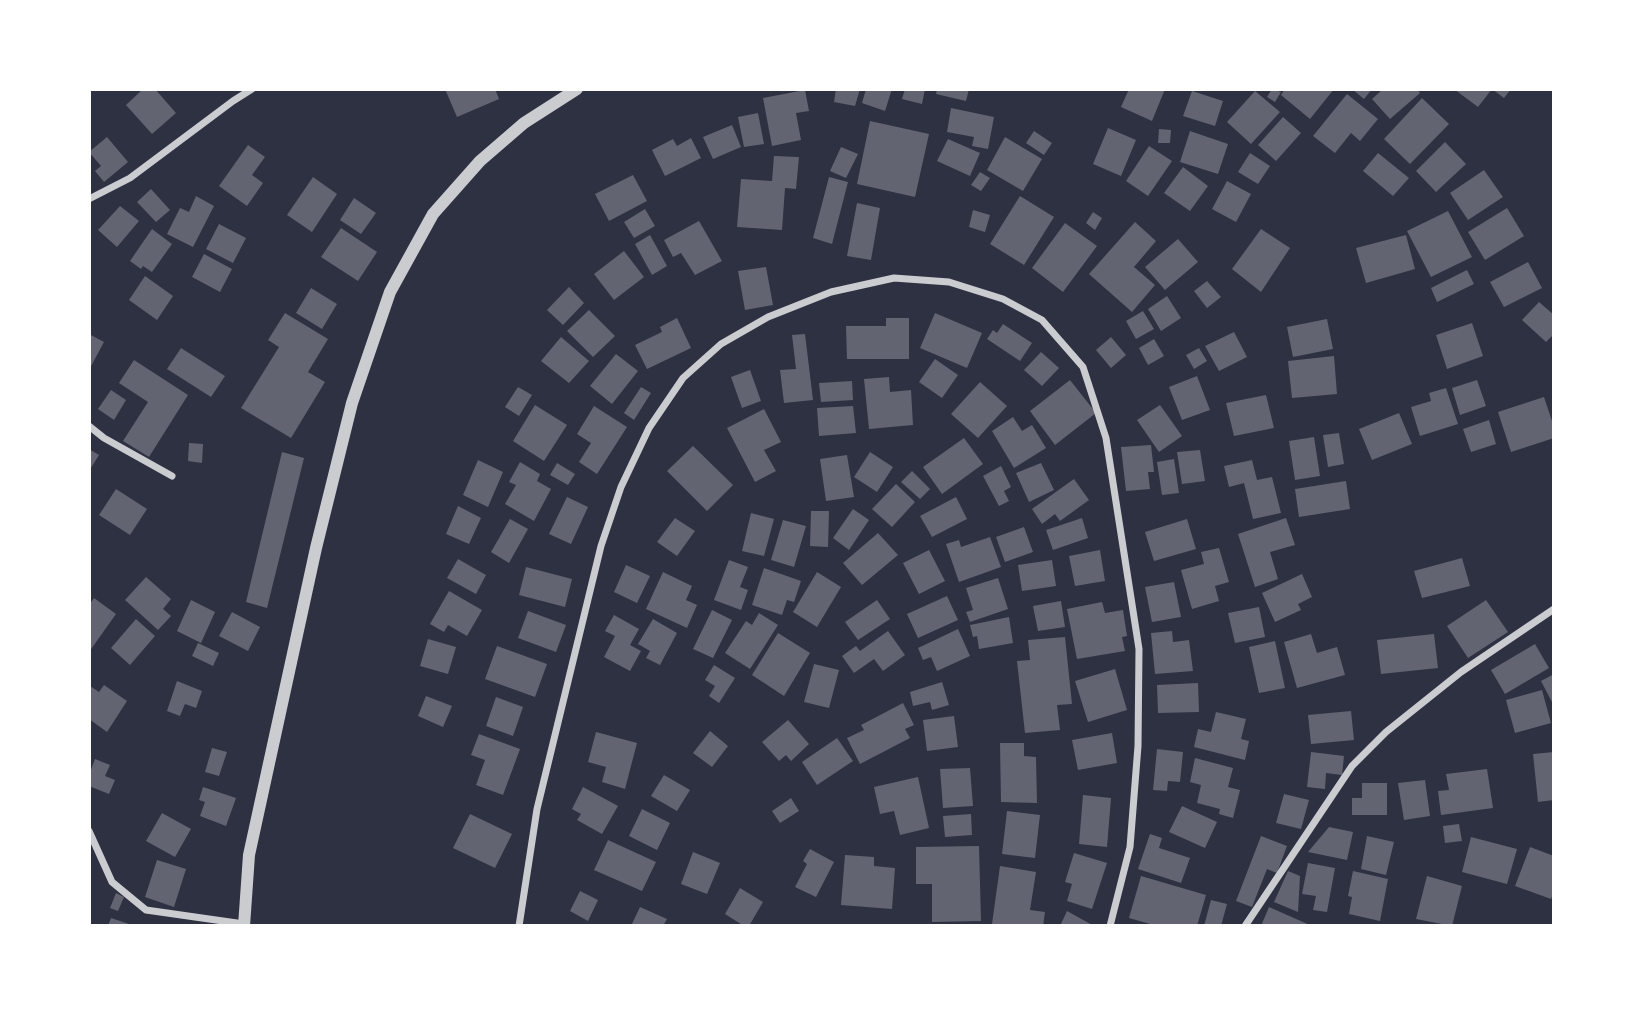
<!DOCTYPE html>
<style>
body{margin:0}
#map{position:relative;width:1643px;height:1015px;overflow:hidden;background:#2d3142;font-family:"Exo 2",sans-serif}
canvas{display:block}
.frame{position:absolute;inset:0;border:91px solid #fff;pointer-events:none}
</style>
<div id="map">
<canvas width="1643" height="1015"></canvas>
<div class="frame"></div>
</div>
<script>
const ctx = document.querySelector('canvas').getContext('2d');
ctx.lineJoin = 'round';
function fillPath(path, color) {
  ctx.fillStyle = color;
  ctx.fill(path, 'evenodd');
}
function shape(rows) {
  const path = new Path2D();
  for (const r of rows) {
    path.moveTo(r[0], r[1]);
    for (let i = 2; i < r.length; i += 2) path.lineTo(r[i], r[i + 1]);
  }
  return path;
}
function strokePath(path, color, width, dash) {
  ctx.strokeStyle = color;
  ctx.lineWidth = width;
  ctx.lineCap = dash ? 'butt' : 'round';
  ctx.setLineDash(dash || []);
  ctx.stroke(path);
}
fillPath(shape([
 [143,89,155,89,176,113,152,134,126,105],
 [445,89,495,89,499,99,457,117],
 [836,89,860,89,855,106,834,102],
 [866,89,892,89,885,111,862,103],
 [905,89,925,89,922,104,902,99],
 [937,89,969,89,966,101,936,94],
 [1129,89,1165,89,1152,121,1121,107],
 [1272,89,1281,92,1275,102,1267,97],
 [1285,89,1334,89,1310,119,1281,95],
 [1352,89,1372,89,1364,99],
 [1383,89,1417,89,1420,93,1390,119,1372,99],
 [1454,89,1492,89,1478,107],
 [1492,89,1511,89,1504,98],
 [805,90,809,111,796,113,801,140,772,146,763,98],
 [1192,91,1223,101,1215,126,1183,116],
 [1255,91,1280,112,1251,144,1227,122],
 [1347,94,1378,119,1360,141,1351,133,1335,153,1313,136],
 [1422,98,1449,124,1410,164,1384,139],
 [951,108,994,117,988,149,972,146,974,137,947,132],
 [758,113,764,144,744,147,738,117],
 [1283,117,1301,133,1276,161,1258,145],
 [870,121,929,134,915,197,857,184],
 [732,125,741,147,713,159,703,137],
 [1108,128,1136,140,1121,176,1093,164],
 [1159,129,1171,130,1170,143,1158,143],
 [1034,131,1052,143,1044,155,1026,143],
 [1190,131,1228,144,1218,174,1180,162],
 [107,137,128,162,104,182,95,171,101,166,89,152],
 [1005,137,1042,159,1023,191,987,170],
 [691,138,701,158,665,176,652,150,673,139,677,146],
 [948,139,980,153,970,176,937,161],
 [1445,142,1466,164,1436,192,1416,171],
 [248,145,265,157,252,175,263,183,247,206,219,186],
 [1149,146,1172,161,1148,196,1126,181],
 [841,147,858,154,846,178,830,171],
 [1250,153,1270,166,1258,184,1238,172],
 [1378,153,1409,178,1393,196,1363,171],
 [774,156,799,157,796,189,785,188,782,230,737,227,741,179,772,181],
 [1183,167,1208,186,1190,211,1164,193],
 [1484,170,1503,197,1468,220,1450,193],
 [980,172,990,178,981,191,971,185],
 [633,175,647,201,609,221,595,194],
 [313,177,337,194,312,232,287,215],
 [829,177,848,182,832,244,813,238],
 [1227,181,1251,194,1236,222,1212,209],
 [151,189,170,210,156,222,137,202],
 [196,196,214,206,193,247,167,234,180,208,189,212],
 [1020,196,1054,217,1024,265,990,244],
 [354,198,376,213,361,234,340,220],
 [857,203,880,208,871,260,847,256],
 [120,206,139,221,117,247,98,230],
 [1507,208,1524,236,1485,260,1468,232],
 [645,209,655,226,634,238,624,222],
 [973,210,990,215,985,232,969,227],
 [1448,211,1472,257,1431,277,1407,231],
 [1093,212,1102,218,1095,230,1086,223],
 [699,221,722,261,695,275,681,253,673,257,664,240],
 [1135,222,1156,241,1134,267,1155,285,1132,312,1089,274],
 [1065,223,1097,246,1063,292,1032,268],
 [219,224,246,238,233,263,206,249],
 [341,228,377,252,358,281,321,257],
 [152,229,172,244,152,272,143,266,141,269,130,261],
 [1261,229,1290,248,1261,292,1232,269],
 [650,235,667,266,652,275,635,244],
 [1406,235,1415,269,1366,283,1356,248],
 [1178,239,1198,262,1165,290,1145,267],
 [624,251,644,277,614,300,594,274],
 [204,254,232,269,220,292,192,277],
 [1528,262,1542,288,1504,307,1490,282],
 [766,267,773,305,745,310,738,271],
 [1467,270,1474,284,1437,302,1431,288],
 [145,276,173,296,157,320,129,300],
 [1207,281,1221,297,1207,308,1194,291],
 [569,287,584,303,563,325,547,310],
 [311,288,337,304,322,329,296,313],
 [1167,296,1181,318,1161,331,1148,309],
 [1539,302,1554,315,1554,334,1546,342,1522,320],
 [589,310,615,336,593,357,567,331],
 [1143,311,1154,329,1136,339,1126,321],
 [285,313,328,339,308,372,325,382,291,438,241,408,279,347,268,340],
 [935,313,982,333,967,368,920,348],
 [677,318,691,348,647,369,635,345,662,332,660,327],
 [886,318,909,318,909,359,847,359,846,326,886,326],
 [1327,319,1333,349,1293,357,1287,327],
 [1472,323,1483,356,1447,369,1436,335],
 [1003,324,1032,343,1020,361,987,339,993,330,997,333],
 [1234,332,1247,357,1219,371,1205,346],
 [89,334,104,342,89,370],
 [805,334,813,400,784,403,780,370,796,369,792,335],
 [561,337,589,361,569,383,541,361],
 [1111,337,1126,355,1111,368,1096,350],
 [1154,339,1164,356,1148,365,1139,348],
 [181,348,225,376,211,397,167,369],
 [1199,348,1207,361,1194,369,1186,355],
 [1041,352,1059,368,1042,386,1024,370],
 [616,354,638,371,612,404,590,386],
 [1334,356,1337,394,1292,398,1288,361],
 [935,359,958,375,942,398,919,382],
 [134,360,188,395,149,457,123,441,148,402,119,383],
 [750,370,761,401,742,408,731,377],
 [1197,376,1210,410,1182,420,1169,387],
 [889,377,890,392,911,390,913,425,869,429,864,379],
 [1070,380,1096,413,1055,445,1030,411],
 [1477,380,1486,406,1460,415,1452,388],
 [852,381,853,400,821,402,819,383],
 [980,382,1007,406,978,438,951,414],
 [518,387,532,395,519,416,505,407],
 [641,387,651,393,634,420,624,413],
 [1446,388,1458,424,1420,436,1411,407,1431,401,1429,393],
 [111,390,126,400,114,420,98,409],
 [1266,395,1274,428,1234,436,1226,403],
 [1544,397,1554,427,1554,438,1511,452,1498,412],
 [535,405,567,425,544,461,513,441],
 [1160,405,1182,436,1159,452,1137,420],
 [594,406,627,427,597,474,579,462,591,443,577,434],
 [853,406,856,433,819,436,817,408],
 [764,409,781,442,764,450,776,471,755,482,727,428],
 [1399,413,1412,444,1372,460,1359,429],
 [1013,417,1022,431,1032,425,1046,448,1014,468,992,431],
 [1489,420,1496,444,1471,452,1463,429],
 [1339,433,1344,464,1328,467,1323,435],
 [1314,437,1320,476,1295,480,1289,441],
 [964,438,983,464,942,494,923,467],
 [189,443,203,444,202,463,188,461],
 [1151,445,1154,472,1148,472,1150,489,1126,491,1121,447],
 [693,446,733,485,707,511,667,471],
 [89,449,99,455,89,471],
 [1200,450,1205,481,1182,484,1177,452],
 [282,452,304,458,267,608,246,602],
 [870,452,893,467,877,492,854,477],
 [847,455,854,497,826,501,820,459],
 [1174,459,1179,493,1162,495,1157,462],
 [478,460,503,472,488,507,463,495],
 [1252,460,1257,480,1272,477,1281,513,1253,519,1244,483,1229,487,1224,466],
 [520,462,540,474,537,481,551,489,534,521,505,504,516,485,509,482],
 [557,463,575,474,568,485,550,475],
 [1041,463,1054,490,1029,502,1016,473],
 [1001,466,1011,487,1004,491,1009,501,999,506,983,476],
 [912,471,930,489,920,499,901,482],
 [1074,479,1089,500,1060,521,1055,514,1042,524,1032,509],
 [1346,481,1350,509,1299,517,1295,489],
 [896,484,915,502,892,527,872,509],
 [116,489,147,509,130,535,99,515],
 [567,497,588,507,571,544,549,534],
 [956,497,967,519,932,537,920,516],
 [458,506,481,518,469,544,446,534],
 [853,509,869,520,849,550,833,538],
 [811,511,829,511,828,547,810,546],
 [751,513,774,519,764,556,742,551],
 [675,518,695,531,677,556,657,542],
 [1082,518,1088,538,1053,550,1046,530],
 [1286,518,1295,545,1270,552,1278,579,1255,587,1238,534],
 [510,519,528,529,509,563,491,552],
 [1187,519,1196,549,1154,561,1145,532],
 [783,520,806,526,794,567,771,560],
 [1024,527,1033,552,1005,562,996,537],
 [878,533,898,555,862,585,843,563],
 [990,537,1001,567,959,582,946,544,959,540,961,547],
 [1219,548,1229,582,1215,586,1219,601,1192,609,1181,570,1204,564,1201,552],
 [929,550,945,581,919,594,903,563],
 [1100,550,1105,581,1075,586,1069,556],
 [1462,558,1470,586,1422,598,1414,571],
 [458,559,486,575,476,594,447,578],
 [729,560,748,567,740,587,748,590,741,610,714,600],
 [1052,560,1056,586,1022,591,1018,565],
 [626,565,650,576,637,603,614,592],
 [526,567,572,579,565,607,519,595],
 [764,568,801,581,794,602,787,600,782,615,752,605],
 [663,572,692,586,686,600,697,605,687,628,646,609],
 [817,572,841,587,817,627,793,612],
 [1302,574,1312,597,1298,604,1301,610,1275,622,1262,593],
 [146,577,171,599,163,609,171,616,158,630,125,600],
 [998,578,1008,609,970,622,966,612,973,610,966,588],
 [1174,582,1181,617,1152,622,1145,587],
 [449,591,482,610,467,636,448,625,444,632,430,624],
 [947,596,958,620,918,638,907,614],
 [94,598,116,614,89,652,89,605],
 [191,600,215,612,201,643,177,631],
 [877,600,890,619,858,640,845,622],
 [1486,600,1508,632,1468,658,1447,626],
 [1061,601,1065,627,1038,631,1033,606],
 [1102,602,1105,613,1123,610,1127,636,1122,637,1125,651,1077,659,1067,609],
 [1259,607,1265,637,1235,643,1228,613],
 [712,610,732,620,713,658,693,649],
 [528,611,566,625,556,652,518,638],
 [232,612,260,627,248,651,219,636],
 [759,613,778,625,750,669,725,653,746,621,752,625],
 [614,615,639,629,630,645,641,651,630,671,604,657,615,636,605,631],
 [1009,617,1013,643,979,649,977,636,973,637,970,625],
 [136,619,155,636,130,665,111,648],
 [653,619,677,633,660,665,646,658,650,651,638,644],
 [958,629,970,656,937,671,931,657,923,660,918,648],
 [888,631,905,655,883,671,874,659,854,673,842,656,856,646,860,651],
 [1172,631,1173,642,1189,640,1193,671,1155,674,1151,633],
 [778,633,810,653,784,696,752,675],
 [1311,634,1317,653,1337,647,1345,675,1297,688,1284,642],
 [1434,634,1438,668,1381,674,1377,640],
 [1065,637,1072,704,1057,705,1060,730,1025,733,1017,661,1030,660,1028,640],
 [428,639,456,647,448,674,420,666],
 [1275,641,1285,688,1259,693,1249,647],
 [198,643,219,653,213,666,192,656],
 [1535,644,1549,668,1505,694,1491,670],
 [497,646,547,664,535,697,485,679],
 [814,664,839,670,829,708,804,702],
 [714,665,735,678,719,703,709,696,715,686,705,680],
 [1115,669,1127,710,1088,722,1075,681],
 [1554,674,1554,706,1541,681],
 [177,681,202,691,196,708,185,704,180,716,167,711],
 [942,682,949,705,932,710,930,702,913,706,910,692],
 [1198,683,1199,712,1158,713,1157,685],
 [104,685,127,701,107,732,89,719,89,687,90,686,99,692],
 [1542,690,1551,723,1515,733,1506,700],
 [426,696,452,706,443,727,418,716],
 [496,697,523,707,513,736,486,726],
 [903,703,914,725,905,729,910,738,860,764,847,738,864,730,861,725],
 [1351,711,1354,740,1311,744,1308,715],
 [1216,712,1246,719,1241,739,1249,741,1245,760,1194,747,1198,729,1211,732],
 [954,716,958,747,927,751,923,720],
 [788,720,809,744,791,761,786,755,779,761,762,742],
 [710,731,728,746,712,767,693,753],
 [596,732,637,743,625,789,602,782,606,767,588,762],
 [1112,733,1117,763,1078,770,1072,740],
 [479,734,520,749,503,795,476,785,485,760,471,755],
 [837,738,853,761,817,785,802,762],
 [1000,743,1024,743,1024,756,1036,757,1037,803,1001,802],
 [212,748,227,752,219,776,205,772],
 [1157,749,1183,752,1180,782,1168,781,1167,791,1153,790],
 [1311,752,1344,756,1342,775,1326,773,1325,789,1307,787],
 [1554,752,1554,800,1538,802,1533,754],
 [1195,758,1233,768,1228,787,1240,790,1233,818,1219,814,1220,809,1197,803,1201,785,1190,782],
 [95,759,110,765,105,776,115,780,109,794,89,786,89,775],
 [970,768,973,806,943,808,940,769],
 [1487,769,1493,808,1441,815,1438,791,1449,790,1446,774],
 [664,775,690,790,677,811,651,796],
 [918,777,929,828,900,835,894,811,880,814,874,787],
 [1425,780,1430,816,1404,820,1398,783],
 [1362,783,1387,783,1387,815,1352,815,1352,798,1362,798],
 [203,787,236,798,226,826,200,816,205,802,199,800],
 [583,787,618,806,602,834,577,820,581,814,572,809],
 [1284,794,1309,800,1301,829,1276,823],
 [1083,795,1111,798,1107,847,1079,844],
 [791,798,799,811,780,823,772,811],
 [1182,806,1217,822,1205,848,1169,832],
 [642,809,670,823,657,850,629,836],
 [1007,811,1040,815,1035,858,1002,854],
 [162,813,191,829,175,857,146,841],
 [470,814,512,834,495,868,453,848],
 [971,814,972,835,945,837,943,816],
 [1459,824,1462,841,1445,843,1443,826],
 [1329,827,1353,832,1347,860,1308,852],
 [1150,834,1162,838,1159,848,1190,858,1181,883,1138,869],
 [1261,836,1287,846,1277,873,1267,869,1252,907,1236,901],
 [1367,836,1394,842,1386,875,1361,869],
 [1471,837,1517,849,1507,884,1462,872],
 [608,840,656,862,642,891,594,870],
 [979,846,981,921,932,922,932,884,916,884,916,847],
 [1530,847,1554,856,1554,891,1551,899,1515,886],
 [810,849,834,862,816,897,795,887,807,864,803,861],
 [693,852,720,863,707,894,681,884],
 [1074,853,1107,863,1092,909,1067,901,1072,884,1065,882],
 [845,855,874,857,874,866,895,868,892,909,841,905],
 [157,860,186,869,174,907,145,897],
 [1308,863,1335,868,1327,912,1313,910,1316,896,1302,894],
 [1000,866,1036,872,1030,910,1045,912,1043,926,992,924],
 [1288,871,1300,876,1298,912,1274,902],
 [1353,871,1388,879,1380,921,1349,914,1352,897,1348,896],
 [1141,876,1206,895,1197,926,1157,926,1129,918],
 [1427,876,1462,886,1452,926,1416,919],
 [740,888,763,902,749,926,744,926,725,914],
 [580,891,598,900,588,921,570,911],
 [116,893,124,897,118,911,110,908],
 [1211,900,1227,904,1221,926,1204,926],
 [640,907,667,919,663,926,631,926],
 [1269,907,1312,926,1261,926],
 [1067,911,1094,926,1060,926],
 [111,918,132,925,132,926,108,926]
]), '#626471');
strokePath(shape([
 [89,199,130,178,233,101,252,89],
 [89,426,104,438,172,476],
 [89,831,112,882,146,910,244,924],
 [519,926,537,809,601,546,621,487,649,428,683,378,721,344,768,317,831,292,894,278,949,282,1003,299,1042,320,1083,367,1106,438,1139,649,1138,746,1130,847,1110,926],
 [1245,926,1352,766,1386,732,1461,672,1554,609]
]), '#caccd0', 7);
strokePath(shape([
 [244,926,249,855,316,548,352,403,390,292,433,214,480,161,524,123,577,89]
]), '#caccd0', 12);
</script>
